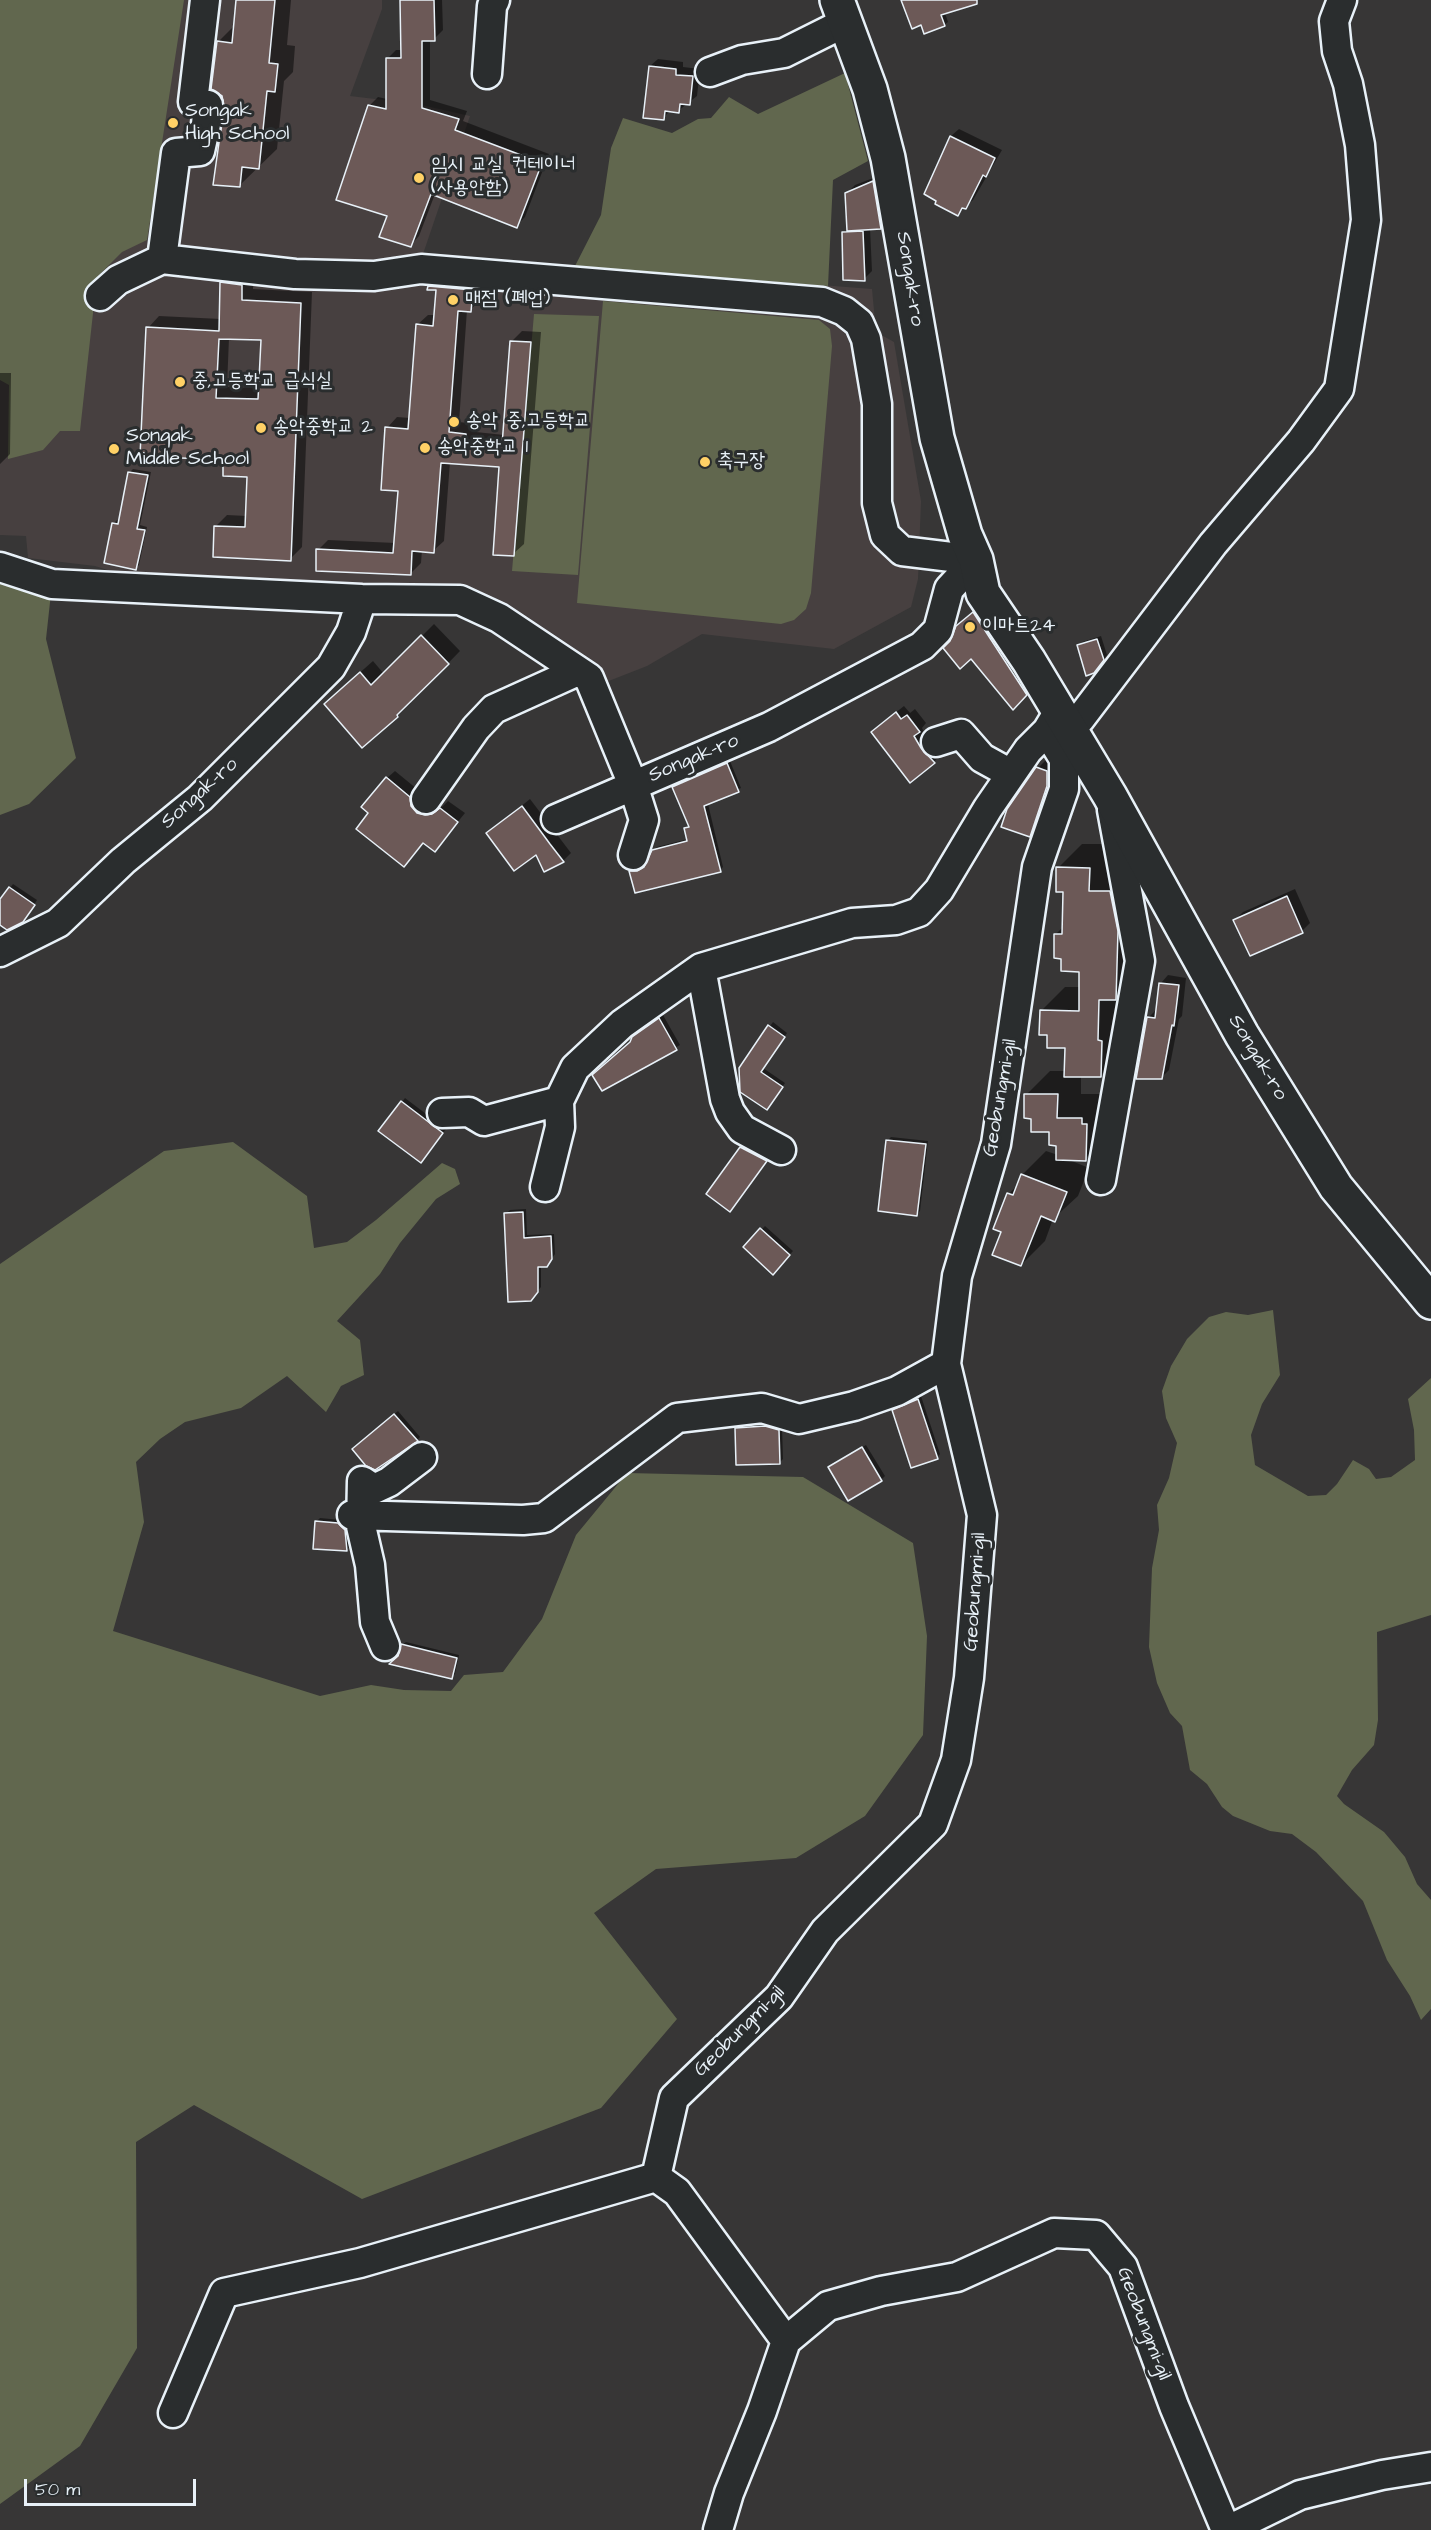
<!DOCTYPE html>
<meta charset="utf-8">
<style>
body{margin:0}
#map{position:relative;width:1431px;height:2530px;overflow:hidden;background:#373636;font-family:"Architects Daughter",sans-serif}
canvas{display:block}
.scale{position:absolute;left:24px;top:2479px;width:172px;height:27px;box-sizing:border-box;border:3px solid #e8f1f8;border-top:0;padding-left:8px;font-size:18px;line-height:21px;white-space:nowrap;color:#e8f1f8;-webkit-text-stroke:4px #2a2d2e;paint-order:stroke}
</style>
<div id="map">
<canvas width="1431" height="2530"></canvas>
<div class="scale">50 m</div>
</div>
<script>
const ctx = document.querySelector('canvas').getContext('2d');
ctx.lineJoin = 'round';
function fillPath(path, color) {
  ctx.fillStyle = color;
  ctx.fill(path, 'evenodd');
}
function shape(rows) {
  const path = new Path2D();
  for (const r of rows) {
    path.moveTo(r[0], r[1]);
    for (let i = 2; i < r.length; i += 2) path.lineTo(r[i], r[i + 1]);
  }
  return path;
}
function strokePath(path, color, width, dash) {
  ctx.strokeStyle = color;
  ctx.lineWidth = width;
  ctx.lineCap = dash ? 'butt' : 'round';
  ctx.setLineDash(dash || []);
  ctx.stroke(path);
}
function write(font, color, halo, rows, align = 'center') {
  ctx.font = font + ' "Architects Daughter","Poor Story",sans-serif';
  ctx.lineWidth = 6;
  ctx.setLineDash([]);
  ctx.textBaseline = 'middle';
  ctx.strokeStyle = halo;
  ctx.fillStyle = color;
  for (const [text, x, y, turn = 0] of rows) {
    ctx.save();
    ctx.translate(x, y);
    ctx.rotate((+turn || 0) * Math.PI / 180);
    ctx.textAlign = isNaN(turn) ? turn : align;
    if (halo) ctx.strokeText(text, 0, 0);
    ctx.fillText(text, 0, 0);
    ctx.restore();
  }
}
fillPath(shape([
 [0,0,382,0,382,9,350,96,417,104,470,116,423,254,872,289,876,332,894,342,921,501,918,579,911,607,834,649,702,634,647,666,601,684,464,590,123,575,95,566,28,558,26,536,0,535]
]), '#474040');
fillPath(shape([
 [0,0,184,0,147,240,122,252,97,277,80,431,60,431,43,450,8,459,9,385,0,380],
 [845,73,868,161,833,180,828,286,575,266,601,215,611,148,623,118,672,133,698,119,711,118,729,97,758,114],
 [603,301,819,320,830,329,832,346,811,593,806,609,794,620,781,624,577,603],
 [534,314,599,316,578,575,512,571],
 [0,570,52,584,46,639,76,758,29,804,0,815],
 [233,1142,307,1196,314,1248,347,1242,376,1220,442,1163,455,1169,460,1184,436,1199,400,1243,380,1274,337,1321,360,1340,364,1375,341,1386,326,1412,287,1376,241,1408,185,1422,160,1439,136,1462,144,1522,113,1631,320,1696,371,1685,404,1690,451,1691,464,1675,503,1672,542,1619,576,1535,627,1473,803,1477,913,1543,927,1636,923,1735,865,1816,796,1858,656,1869,594,1913,677,2019,601,2108,362,2199,194,2105,136,2142,137,2348,80,2446,0,2504,0,1264,164,1151],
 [1273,1310,1280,1375,1262,1404,1251,1435,1255,1465,1308,1496,1326,1495,1337,1484,1353,1460,1369,1469,1376,1479,1391,1477,1415,1460,1414,1430,1408,1399,1431,1378,1431,1615,1377,1632,1378,1720,1374,1745,1352,1770,1337,1796,1344,1804,1384,1832,1405,1857,1417,1884,1431,1900,1431,2009,1421,2020,1410,1996,1387,1960,1363,1901,1316,1852,1292,1834,1270,1831,1233,1816,1222,1807,1207,1784,1190,1770,1182,1726,1170,1713,1157,1683,1149,1647,1152,1568,1159,1530,1157,1505,1169,1478,1177,1443,1166,1418,1162,1391,1171,1366,1187,1339,1209,1317,1226,1312,1248,1315]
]), '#61674e');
fillPath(shape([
 [238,0,291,0,287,45,295,46,293,72,284,81,277,149,239,186,218,42,235,25],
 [401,0,442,0,443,30,434,39,430,39,430,100,467,111,463,121,549,154,525,217,516,226,435,194,419,236,411,245,389,215,369,106,378,97,387,99,387,59,396,50,403,50],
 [903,0,951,0,945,13,948,22,944,25,922,23],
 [658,59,683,62,683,67,700,69,697,96,678,111,671,110,663,118,650,66],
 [959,129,1002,150,973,200,957,214,926,194,951,136],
 [881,175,889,220,881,228,870,228,872,271,864,279,844,233,848,229,847,193,855,185],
 [233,271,253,273,253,289,312,292,302,547,290,559,215,527,227,515,247,516,248,476,225,459,148,328,159,316,221,319,222,283],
 [229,338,262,338,260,388,227,387],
 [440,276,482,280,481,300,470,310,467,310,459,422,476,424,476,432,504,435,511,342,522,331,541,332,524,544,513,554,501,466,450,462,444,541,433,551,422,550,421,563,410,574,318,550,328,540,396,543,400,490,387,428,397,417,410,418,417,325,428,315,435,315,437,289,429,287],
 [0,373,11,373,10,454,0,464],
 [133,469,151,472,140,525,147,527,139,565,136,568,113,524,117,520,120,521,130,472],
 [980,607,1033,687,1014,708,964,620],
 [434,624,460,651,397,716,338,692,373,661,384,674],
 [1101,636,1107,655,1097,668,1079,646,1082,642],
 [904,706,910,713,915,709,926,723,922,728,928,740,941,754,934,762,880,725],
 [1046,760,1055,763,1055,777,1037,827,1030,835,1038,768],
 [730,761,741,788,708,804,723,867,720,870,631,871,634,868,646,866,657,847,688,839,686,828,689,825,674,787],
 [395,771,417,789,434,808,442,807,448,801,465,813,435,850,424,842,404,865,370,813,387,778],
 [530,799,571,853,563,861,488,833],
 [1082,844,1113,844,1134,868,1125,1051,1101,1075,1081,1075,1081,1094,1106,1094,1109,1135,1085,1159,1067,1159,1089,1168,1078,1196,1053,1219,1045,1241,1021,1265,1003,1231,1009,1194,1018,1184,1022,1175,1046,1151,1058,1155,1057,1144,1051,1130,1033,1117,1026,1095,1050,1071,1066,1071,1066,1047,1048,1034,1041,1011,1065,987,1081,987,1081,970,1063,957,1056,934,1064,926,1064,890,1058,868],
 [13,884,37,900,26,917,0,923,0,902],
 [1295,889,1310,923,1302,931,1251,955,1235,920,1243,912],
 [1168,975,1186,978,1182,1016,1179,1019,1169,1070,1161,1078,1148,1018,1156,1010,1161,983],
 [663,1015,680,1045,602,1089,638,1034],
 [773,1022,787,1033,763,1068,785,1083,770,1105,740,1068],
 [405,1098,446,1129,424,1157,402,1102],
 [891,1137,928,1141,920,1211,917,1214,888,1140],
 [745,1144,769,1157,733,1206,741,1148],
 [526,1209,527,1235,554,1234,555,1254,550,1261,541,1265,541,1287,534,1295,506,1214,510,1210],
 [765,1226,793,1251,773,1273,745,1247],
 [921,1396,940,1454,937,1458,894,1411],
 [398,1411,420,1437,417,1440,358,1446],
 [769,1423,782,1427,783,1459,780,1462,736,1428,740,1425],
 [866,1445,885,1476,881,1480,829,1467],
 [320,1518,341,1520,348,1526,350,1546,347,1550,316,1522],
 [406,1642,459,1655,455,1674,451,1677,400,1656,402,1645]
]), '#0007');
const building = shape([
 [236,0,275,0,269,63,278,64,275,92,267,91,259,169,242,167,240,187,213,185,224,107,222,96,211,89,217,41,232,43,236,0],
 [400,0,434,0,435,41,422,41,422,108,459,119,455,130,542,163,517,228,431,194,411,247,379,237,387,216,336,200,368,105,386,109,386,58,401,58,400,0],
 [901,0,977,0,977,4,941,15,945,26,924,34,921,25,912,29,901,0],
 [649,66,676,69,676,75,693,76,690,105,680,104,679,113,665,111,664,120,643,118,649,66],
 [950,136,995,158,986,177,983,175,966,209,962,208,958,216,935,204,936,201,924,194,950,136],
 [873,181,881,229,847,231,845,193,873,181],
 [863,231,865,281,843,280,842,232,863,231],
 [220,282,242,285,242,300,301,303,291,561,213,557,214,526,245,527,247,477,223,476,223,460,140,456,146,327,219,331,220,282],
 [219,339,261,340,258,399,216,398,219,339],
 [428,286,473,290,471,312,458,311,449,432,466,434,466,442,502,445,510,341,531,342,514,556,493,555,499,467,441,463,434,553,412,551,411,575,316,571,316,549,393,553,398,491,381,490,385,427,408,429,416,324,433,326,436,290,427,290,428,286],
 [128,472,148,475,137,529,145,530,136,570,104,563,112,523,118,524,128,472],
 [973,612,1027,695,1013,710,971,659,960,669,943,648,950,641,956,626,973,612],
 [421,635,449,664,397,715,398,717,362,748,324,704,360,672,371,685,421,635],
 [1097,639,1104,660,1094,673,1086,676,1077,645,1097,639],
 [896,712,901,719,907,715,920,732,914,736,921,748,935,763,910,783,871,732,896,712],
 [727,763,739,792,704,806,721,872,635,893,629,871,637,871,644,867,652,850,687,841,684,828,689,827,672,787,727,763],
 [1036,767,1047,771,1047,786,1030,837,1001,827,1007,809,1036,767],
 [386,777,410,797,411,806,417,813,425,815,432,814,440,808,458,822,435,852,423,843,404,867,356,829,368,813,361,807,386,777],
 [522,806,550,844,564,862,544,872,536,855,514,871,486,833,522,806],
 [1056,867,1090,868,1089,891,1110,891,1118,931,1116,1000,1099,1000,1098,1040,1102,1041,1101,1077,1064,1077,1065,1048,1047,1048,1047,1035,1039,1035,1040,1010,1079,1011,1079,972,1061,971,1061,959,1054,958,1054,934,1062,934,1063,892,1056,892,1056,867],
 [9,887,35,905,23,922,7,930,0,925,0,899,9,887],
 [1287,896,1303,933,1250,956,1233,920,1287,896],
 [1159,983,1179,985,1174,1026,1172,1025,1162,1079,1136,1079,1147,1017,1155,1018,1159,983],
 [659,1018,677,1050,602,1091,592,1075,630,1042,632,1037,659,1018],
 [768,1025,785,1037,761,1072,783,1087,767,1110,740,1092,739,1068,768,1025],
 [1024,1094,1058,1094,1057,1118,1082,1118,1082,1124,1087,1124,1086,1161,1056,1160,1056,1146,1049,1145,1049,1132,1031,1132,1031,1119,1024,1118,1024,1094],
 [401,1101,443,1133,421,1163,378,1131,401,1101],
 [886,1140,926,1144,917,1216,878,1211,886,1140],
 [740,1147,767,1161,730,1212,706,1194,740,1147],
 [1021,1174,1067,1192,1055,1222,1041,1216,1021,1266,992,1255,1001,1232,993,1229,1007,1193,1013,1195,1021,1174],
 [523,1212,524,1238,551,1236,552,1259,547,1267,538,1267,538,1292,531,1301,508,1302,504,1213,523,1212],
 [760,1228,790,1255,773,1275,743,1247,760,1228],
 [918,1399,938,1459,911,1468,892,1410,918,1399],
 [394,1414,418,1441,375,1470,366,1466,352,1449,394,1414],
 [765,1426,779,1430,780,1464,736,1465,735,1428,765,1426],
 [862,1447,882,1481,848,1501,828,1467,862,1447],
 [315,1521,338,1523,345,1530,347,1551,313,1549,315,1521],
 [401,1644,457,1658,452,1679,389,1664,398,1656,401,1644]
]);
fillPath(building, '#6c5957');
strokePath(building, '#e8f1f8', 1.5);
const minor = shape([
 [710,72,742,60,784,53,846,22],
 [487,74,492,6,495,0],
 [162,259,176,153,200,151,206,124,208,105,193,102,205,0],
 [100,296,118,280,162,259,295,274,374,276,421,269,822,302,844,311,859,323,866,339,877,404,877,503,885,535,902,551,976,560],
 [0,567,52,584,362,599,460,600,499,618,589,678,633,785,644,820,633,855],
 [1080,719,1213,544,1301,441,1339,389,1366,220,1360,145,1348,84,1337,51,1334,21,1342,0],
 [936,742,961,734,982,758,1011,774],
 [426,799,476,728,494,709,578,671],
 [556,819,769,727,922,646,938,630,949,589,976,560],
 [0,952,58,923,123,861,200,798,331,667,351,632,362,599],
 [701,968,725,1099,730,1112,742,1129,781,1150],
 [442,1113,469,1112,484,1121,559,1101,575,1068,622,1024,701,968,852,923,896,920,919,912,939,890,988,808,1028,750,1047,731],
 [1101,1180,1140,961,1112,810],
 [545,1187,560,1127,559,1101],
 [352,1515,523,1520,544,1518,677,1418,762,1408,799,1419,854,1406,897,1391,946,1364],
 [385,1646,375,1622,370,1565,361,1526,362,1481,374,1489,389,1482,422,1457],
 [786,2341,677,2192,656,2177,674,2098,779,1997,825,1931,933,1824,956,1760,969,1678,982,1515,946,1364,957,1276,996,1144,1037,867,1064,789,1064,759,1047,731,1059,711],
 [173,2413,224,2293,360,2263,656,2177],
 [718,2530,729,2493,762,2411,786,2341,828,2306,881,2291,957,2277,1054,2233,1096,2235,1123,2267,1174,2406,1226,2530],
 [1228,2530,1300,2495,1382,2475,1431,2467]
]);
const major = shape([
 [837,0,870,89,888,158,937,438,965,535,976,560,983,593,1029,661,1110,796,1242,1035,1336,1187,1431,1302]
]);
strokePath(minor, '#e8f1f8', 33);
strokePath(major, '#e8f1f8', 38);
strokePath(minor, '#2a2d2e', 28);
strokePath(major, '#2a2d2e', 33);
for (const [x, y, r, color] of [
 [173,123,6,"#ffd166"],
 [419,178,6,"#ffd166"],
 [453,300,6,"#ffd166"],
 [180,382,6,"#ffd166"],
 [454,422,6,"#ffd166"],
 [261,428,6,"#ffd166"],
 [425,448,6,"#ffd166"],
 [114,449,6,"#ffd166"],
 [705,462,6,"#ffd166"],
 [970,627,6,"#ffd166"]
]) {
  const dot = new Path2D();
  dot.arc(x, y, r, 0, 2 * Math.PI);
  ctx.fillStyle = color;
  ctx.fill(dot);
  strokePath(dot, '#2a2d2e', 2);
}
write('20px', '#e8f1f8', '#2a2d2e', [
 ["Songak",185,112],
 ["High School",185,135],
 ["임시 교실 컨테이너",431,166],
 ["(사용안함)",431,189],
 ["매점 (폐업)",465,300],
 ["중,고등학교 급식실",192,382],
 ["송악 중,고등학교",466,422],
 ["송악중학교 2",273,428],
 ["Songak",126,437],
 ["Middle School",126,460],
 ["송악중학교 1",437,448],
 ["축구장",717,462],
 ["이마트24",982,627]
], 'left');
write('20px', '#e8f1f8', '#2a2d2e', [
 ["Songak-ro",909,279,81],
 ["Songak-ro",694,759,-23],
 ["Songak-ro",200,794,-42],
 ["Songak-ro",1257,1058,59],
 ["Geobungmi-gil",1001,1098,-80],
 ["Geobungmi-gil",976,1592,-86],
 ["Geobungmi-gil",740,2032,-45],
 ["Geobungmi-gil",1143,2324,69]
]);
</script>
